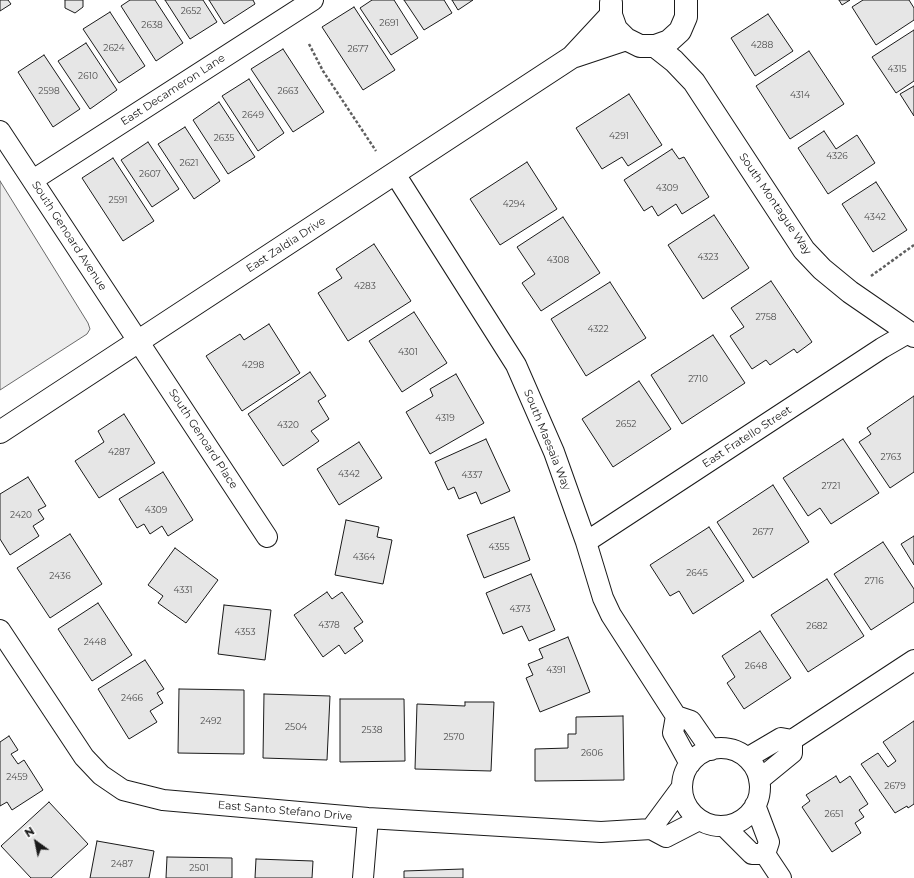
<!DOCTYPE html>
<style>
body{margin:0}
#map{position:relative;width:914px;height:878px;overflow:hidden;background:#fff;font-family:Montserrat,sans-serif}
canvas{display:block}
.north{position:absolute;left:16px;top:822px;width:40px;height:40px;-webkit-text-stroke:3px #fff;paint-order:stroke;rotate:327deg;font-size:11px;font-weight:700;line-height:16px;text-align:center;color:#1a1a1a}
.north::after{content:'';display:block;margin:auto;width:14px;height:18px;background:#1a1a1a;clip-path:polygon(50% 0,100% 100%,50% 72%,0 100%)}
</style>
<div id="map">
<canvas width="914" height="878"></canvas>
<div class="north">N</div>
</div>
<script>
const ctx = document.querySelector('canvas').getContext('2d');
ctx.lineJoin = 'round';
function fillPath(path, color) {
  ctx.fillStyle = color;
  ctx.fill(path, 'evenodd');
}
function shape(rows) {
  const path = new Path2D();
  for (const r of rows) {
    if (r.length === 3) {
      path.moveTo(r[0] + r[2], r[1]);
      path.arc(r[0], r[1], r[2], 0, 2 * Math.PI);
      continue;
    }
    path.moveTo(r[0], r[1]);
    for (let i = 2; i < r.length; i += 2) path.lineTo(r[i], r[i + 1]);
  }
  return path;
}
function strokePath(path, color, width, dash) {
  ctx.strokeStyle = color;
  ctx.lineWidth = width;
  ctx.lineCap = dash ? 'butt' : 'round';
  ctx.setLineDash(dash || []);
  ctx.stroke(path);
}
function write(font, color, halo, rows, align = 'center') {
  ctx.font = font + ' Montserrat,sans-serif';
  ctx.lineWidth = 3;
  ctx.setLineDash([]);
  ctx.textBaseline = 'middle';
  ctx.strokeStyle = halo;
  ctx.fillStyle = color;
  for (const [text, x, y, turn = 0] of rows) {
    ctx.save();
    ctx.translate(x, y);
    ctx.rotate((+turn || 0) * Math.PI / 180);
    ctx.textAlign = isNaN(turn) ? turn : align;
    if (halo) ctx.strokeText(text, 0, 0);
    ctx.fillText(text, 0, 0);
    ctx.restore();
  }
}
const green = shape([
 [0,181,88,323,90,329,87,334,0,390,0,181]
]);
fillPath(green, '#ededed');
strokePath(green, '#6a6a6a', 1);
const building = shape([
 [0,0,8,0,11,4,0,11,0,0],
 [65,0,83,0,83,7,75,13,65,8,65,0],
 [130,0,155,0,183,43,156,61,121,6,130,0],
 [165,0,203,0,217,22,190,39,165,0],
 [209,0,253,0,255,4,224,24,209,0],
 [372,0,394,0,418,38,391,55,360,8,372,0],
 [404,0,444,0,452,13,424,30,404,0],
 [452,0,473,0,458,10,452,0],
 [839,0,850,0,842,5,839,0],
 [863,0,909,0,914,8,914,20,876,45,852,7,863,0],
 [354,7,395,70,363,90,322,27,354,7],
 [110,12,145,66,119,83,83,29,110,12],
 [768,14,793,51,755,76,731,38,768,14],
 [914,30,914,81,896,93,872,57,914,30],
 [86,43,117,90,90,109,58,61,86,43],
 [283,49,324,112,293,132,251,69,283,49],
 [809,51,844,104,790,139,756,86,809,51],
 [44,55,80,109,53,127,18,72,44,55],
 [249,79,284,133,258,151,222,96,249,79],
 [914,86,914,116,900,94,914,86],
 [629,94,662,145,628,166,622,157,602,169,576,128,629,94],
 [219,102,255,157,228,174,193,120,219,102],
 [185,127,220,181,194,199,158,144,185,127],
 [824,131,836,149,857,135,875,163,828,194,798,148,824,131],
 [148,142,179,189,152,207,121,160,148,142],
 [672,149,679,159,684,157,709,197,682,214,676,204,658,216,652,206,644,211,624,180,672,149],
 [113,158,154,221,123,241,82,178,113,158],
 [527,162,557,209,500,245,470,199,527,162],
 [876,182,907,230,873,252,842,204,876,182],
 [714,215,749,268,703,299,668,245,714,215],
 [563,217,600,273,541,311,522,283,535,274,517,247,563,217],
 [374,244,411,301,348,341,318,293,342,278,336,269,374,244],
 [771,281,812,342,797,353,794,349,770,365,766,360,752,369,730,336,744,327,731,308,771,281],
 [610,282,646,338,586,376,551,319,610,282],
 [414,312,447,363,402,392,369,341,414,312],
 [269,324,300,373,242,411,206,356,240,334,244,340,269,324],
 [713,335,745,383,682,424,651,375,713,335],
 [310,372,326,396,318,401,329,419,311,431,319,441,283,466,248,414,310,372],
 [456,374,484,423,430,454,406,412,433,396,430,389,456,374],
 [639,381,671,429,613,467,582,419,639,381],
 [914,396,914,472,890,488,859,442,871,434,867,428,914,396],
 [124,414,155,463,99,498,75,461,104,442,98,431,124,414],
 [486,439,510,491,481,504,476,492,459,499,454,487,448,490,435,462,486,439],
 [843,439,879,493,831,524,820,508,808,516,783,478,843,439],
 [359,442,382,478,339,505,317,469,359,442],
 [163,472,193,520,168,536,162,526,150,534,144,524,137,528,119,499,163,472],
 [28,477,46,506,38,510,44,519,33,526,39,536,10,555,0,539,0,494,28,477],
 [773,485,809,542,753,578,717,522,773,485],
 [514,517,530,560,484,578,467,535,514,517],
 [346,520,379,527,377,537,392,540,383,584,335,575,346,520],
 [709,527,744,581,693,614,679,591,670,596,650,565,709,527],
 [70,534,102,584,50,618,17,568,70,534],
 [914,536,914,565,901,544,914,536],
 [883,542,914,589,914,602,871,630,834,574,883,542],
 [175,548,218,580,186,623,158,603,163,596,148,585,175,548],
 [531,574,555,630,529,641,522,626,503,634,486,593,531,574],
 [827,579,864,636,808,672,771,615,827,579],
 [327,592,332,599,342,592,363,622,354,628,363,641,345,654,339,645,323,657,294,615,327,592],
 [98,603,132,655,92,681,58,629,98,603],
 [224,605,271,610,265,660,218,654,224,605],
 [760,631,791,678,744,709,727,683,735,677,722,656,760,631],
 [568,637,590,692,540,712,526,678,533,675,528,664,543,658,539,649,568,637],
 [145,660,164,689,157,693,163,703,150,711,157,722,129,739,98,689,145,660],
 [179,689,244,690,244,754,178,753,179,689],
 [264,694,330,696,327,760,263,758,264,694],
 [340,699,404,699,405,761,340,762,340,699],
 [465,702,494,702,491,771,415,769,417,704,465,706,465,702],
 [623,716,624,780,535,781,535,749,568,748,568,734,576,734,576,717,623,716],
 [914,721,914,804,908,808,907,806,895,813,861,764,878,753,888,767,896,761,883,742,914,721],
 [9,736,18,750,11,754,18,764,24,760,43,790,12,810,7,802,0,806,0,742,9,736],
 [836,776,840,783,850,776,868,804,859,810,864,817,855,823,861,833,832,852,802,807,810,801,806,795,836,776],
 [49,802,88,844,51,878,31,878,1,846,49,802],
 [97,841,154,851,149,878,90,878,97,841],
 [167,857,232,858,232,878,166,878,167,857],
 [256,859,313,861,312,878,255,878,256,859],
 [463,869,463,878,404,878,404,871,463,869]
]);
fillPath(building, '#e6e6e6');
strokePath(building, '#1a1a1a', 1);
const minor = shape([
 [0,131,267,537],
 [395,174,516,365,554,452,586,542,603,598,611,615,676,716],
 [33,180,313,0],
 [586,542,882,348,908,333],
 [0,630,84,757,101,775,123,790,163,800,368,818,601,832,651,829],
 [792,740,914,660],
 [721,787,39],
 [747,758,781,738,792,740,792,753,759,780],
 [690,764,673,733,676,716,691,721,711,750],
 [682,787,651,829,666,837,699,820],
 [724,826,752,854,765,854,769,842,755,805],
 [765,854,781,878],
 [363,878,368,818]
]);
const tertiary = shape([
 [611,3,611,15,616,29,626,39,640,46,655,46,669,41,680,31,686,17,686,0],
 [655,46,674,61,694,82,804,250,822,269,850,292,914,336],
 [575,56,626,39],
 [0,432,572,57,611,15]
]);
strokePath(minor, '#1a1a1a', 22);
strokePath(tertiary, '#1a1a1a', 24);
strokePath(shape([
 [309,44,323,71,376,151],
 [871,276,914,245]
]), '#5f5f5f', 2.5, [3, 2]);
strokePath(minor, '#fff', 20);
strokePath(tertiary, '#fff', 22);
write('9px', '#4d4d4d', null, [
 ["2652",191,11],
 ["2691",389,23],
 ["2638",152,25],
 ["4288",762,45],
 ["2624",114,48],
 ["2677",358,49],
 ["4315",897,69],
 ["2610",88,76],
 ["2598",49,91],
 ["2663",288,91],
 ["4314",800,95],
 ["2649",253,115],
 ["4291",619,136],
 ["2635",224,138],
 ["4326",837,156],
 ["2621",189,163],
 ["2607",150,174],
 ["4309",667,188],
 ["2591",118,200],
 ["4294",514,204],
 ["4342",875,217],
 ["4323",708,257],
 ["4308",558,260],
 ["4283",365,286],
 ["2758",766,317],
 ["4322",598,329],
 ["4301",408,352],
 ["4298",253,365],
 ["2710",698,379],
 ["4319",445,418],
 ["2652",626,424],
 ["4320",288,425],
 ["4287",119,452],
 ["2763",891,457],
 ["4342",349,474],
 ["4337",472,475],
 ["2721",831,486],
 ["4309",156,510],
 ["2420",21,515],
 ["2677",763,532],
 ["4355",499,547],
 ["4364",364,557],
 ["2645",697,573],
 ["2436",60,576],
 ["2716",874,581],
 ["4331",183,590],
 ["4373",520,609],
 ["4378",329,625],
 ["2682",817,626],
 ["4353",245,632],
 ["2448",95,642],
 ["2648",756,666],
 ["4391",556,670],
 ["2466",132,698],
 ["2492",211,721],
 ["2504",296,727],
 ["2538",372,730],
 ["2570",454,737],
 ["2606",592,753],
 ["2459",17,777],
 ["2679",895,786],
 ["2651",834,814],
 ["2487",122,864],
 ["2501",199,868]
]);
write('11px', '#1a1a1a', '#fff', [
 ["East Decameron Lane",173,90,-33],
 ["South Montague Way",775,204,56],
 ["South Genoard Avenue",69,236,57],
 ["East Zaldia Drive",286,245,-33],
 ["East Fratello Street",747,437,-33],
 ["South Genoard Place",203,439,57],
 ["South Maesaia Way",547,440,68],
 ["East Santo Stefano Drive",285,811,5]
]);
</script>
